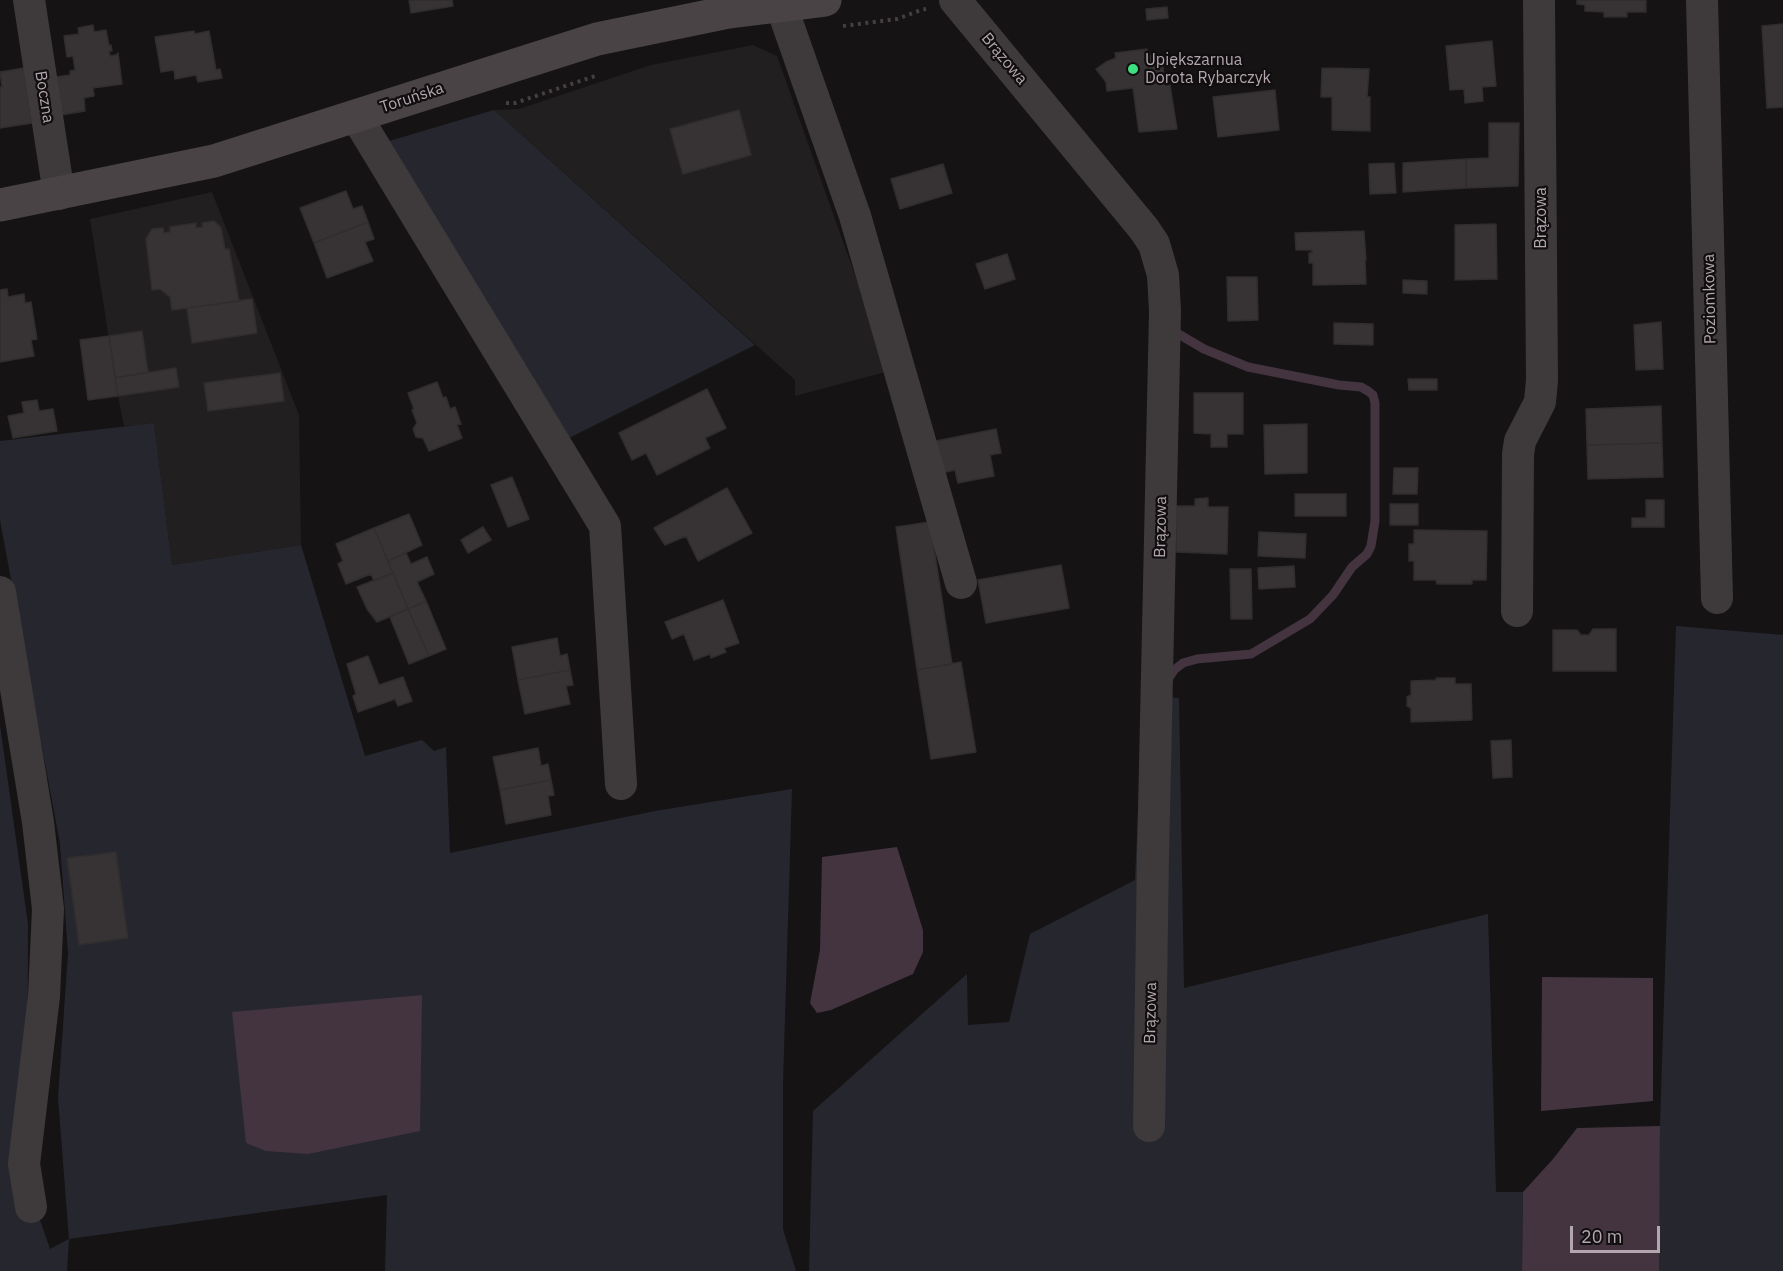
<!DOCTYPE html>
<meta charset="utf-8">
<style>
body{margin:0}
#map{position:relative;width:1783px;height:1271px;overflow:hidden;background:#151314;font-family:"IBM Plex Sans",sans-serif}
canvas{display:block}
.scale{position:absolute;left:1570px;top:1226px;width:90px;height:27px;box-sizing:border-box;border:3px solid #b4a6ae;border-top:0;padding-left:8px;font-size:18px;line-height:21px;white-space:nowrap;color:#b4a6ae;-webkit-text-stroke:4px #100e0f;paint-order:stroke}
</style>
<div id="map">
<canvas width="1783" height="1271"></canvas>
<div class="scale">20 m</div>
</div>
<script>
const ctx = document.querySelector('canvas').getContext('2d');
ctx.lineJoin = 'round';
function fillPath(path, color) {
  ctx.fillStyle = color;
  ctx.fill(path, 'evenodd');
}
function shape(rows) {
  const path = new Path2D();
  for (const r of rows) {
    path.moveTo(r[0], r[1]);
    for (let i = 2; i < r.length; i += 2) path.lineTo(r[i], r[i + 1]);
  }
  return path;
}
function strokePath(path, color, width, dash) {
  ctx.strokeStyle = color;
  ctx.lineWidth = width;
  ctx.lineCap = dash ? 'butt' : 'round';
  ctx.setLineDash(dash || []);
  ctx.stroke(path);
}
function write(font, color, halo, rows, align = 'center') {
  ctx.font = font + ' "IBM Plex Sans",sans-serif';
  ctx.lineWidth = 4.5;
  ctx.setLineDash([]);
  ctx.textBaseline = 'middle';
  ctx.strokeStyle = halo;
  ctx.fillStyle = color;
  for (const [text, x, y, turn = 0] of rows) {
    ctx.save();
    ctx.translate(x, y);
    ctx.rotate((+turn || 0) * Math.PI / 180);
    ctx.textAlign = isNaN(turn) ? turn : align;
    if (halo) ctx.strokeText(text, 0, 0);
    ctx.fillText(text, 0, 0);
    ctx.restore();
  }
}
fillPath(shape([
 [753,45,777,56,889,371,795,396,795,380,494,110,519,109,651,65],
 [212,192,299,415,301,545,172,565,154,424,124,426,118,396,90,219]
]), '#221f20');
fillPath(shape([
 [494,110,755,345,563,441,389,141],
 [154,423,172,565,301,545,365,756,422,740,434,751,446,747,450,853,655,811,792,789,783,1083,783,1229,796,1271,385,1271,387,1195,69,1239,67,1271,0,1271,0,725,28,924,27,1214,38,1214,50,1249,69,1239,58,1098,68,953,60,844,0,520,0,441],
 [1676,626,1783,635,1783,1271,1658,1271,1660,1126],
 [1143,695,1179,698,1184,988,1488,914,1496,1192,1523,1192,1522,1271,809,1271,813,1111,967,974,968,1025,1009,1022,1030,934,1135,880]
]), '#26272e');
fillPath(shape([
 [897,847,923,930,923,952,913,974,831,1010,817,1013,810,1003,820,950,822,857],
 [1542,977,1653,978,1653,1101,1541,1111],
 [422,995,420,1131,308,1154,266,1151,246,1143,232,1012],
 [1660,1126,1659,1271,1522,1271,1523,1192,1553,1159,1577,1128]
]), '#433440');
strokePath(shape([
 [1167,681,1174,670,1183,663,1197,659,1251,654,1310,619,1333,595,1352,567,1367,554,1371,546,1375,521,1375,403,1373,395,1368,391,1361,387,1339,385,1248,367,1204,349,1170,329]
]), '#433440', 9);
const building = shape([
 [409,0,452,0,453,6,411,13,409,0],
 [1577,0,1646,0,1646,12,1627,12,1627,17,1604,17,1604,12,1585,11,1585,5,1577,4,1577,0],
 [1167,7,1168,18,1147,20,1146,9,1167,7],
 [1783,24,1783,107,1767,108,1762,26,1783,24],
 [93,25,94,32,106,30,109,46,111,45,112,51,109,51,110,56,116,55,118,53,122,84,93,88,94,96,84,98,85,111,61,115,56,77,70,75,70,71,75,70,73,56,67,57,64,36,79,34,78,28,93,25],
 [194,31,195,34,209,31,216,70,220,69,222,78,198,82,196,75,175,79,174,70,161,72,155,37,194,31],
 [1492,41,1496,86,1482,87,1483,101,1465,103,1464,89,1450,90,1446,46,1492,41],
 [1147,49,1147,54,1165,58,1164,60,1162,59,1165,85,1170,85,1177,129,1139,132,1133,88,1107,91,1106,82,1096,69,1106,62,1116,58,1115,53,1147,49],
 [24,68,32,123,0,128,0,87,2,87,0,72,24,68],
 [1322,68,1369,69,1367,97,1370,97,1370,131,1332,130,1332,97,1321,97,1322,68],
 [1275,90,1279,130,1218,137,1213,97,1275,90],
 [739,110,751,155,683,174,670,129,739,110],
 [1489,123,1519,123,1518,186,1466,188,1466,159,1489,158,1489,123],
 [1466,159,1466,188,1403,192,1403,163,1466,159],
 [1394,163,1396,193,1370,194,1369,164,1394,163],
 [943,164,952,193,900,209,891,179,943,164],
 [346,191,353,209,362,206,368,222,314,243,300,208,346,191],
 [214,221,221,228,225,249,229,249,239,301,172,310,170,297,160,289,152,290,146,239,152,229,163,228,164,233,170,232,170,227,196,223,196,228,203,227,202,223,214,221],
 [368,222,374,239,365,242,373,261,327,278,314,243,368,222],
 [1496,224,1497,279,1455,280,1455,225,1496,224],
 [1364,231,1366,260,1365,260,1366,284,1313,285,1313,263,1309,263,1309,253,1312,253,1312,250,1296,250,1295,233,1364,231],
 [1007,254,1015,279,985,289,976,264,1007,254],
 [1227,277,1257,277,1258,320,1228,321,1227,277],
 [1403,280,1427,281,1427,294,1403,293,1403,280],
 [7,289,8,297,24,294,25,303,31,302,37,339,31,340,34,356,0,362,0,290,7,289],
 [252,299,257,333,192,343,187,308,252,299],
 [1661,322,1663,369,1636,370,1634,325,1661,322],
 [1334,323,1373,324,1373,345,1334,344,1334,323],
 [142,331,148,372,115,378,109,336,142,331],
 [109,336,118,396,88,400,80,340,109,336],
 [176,368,179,387,118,396,115,378,176,368],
 [280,373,284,401,208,411,204,383,280,373],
 [1408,379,1437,379,1437,390,1409,390,1408,379],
 [437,382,443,398,446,397,450,409,455,407,461,424,457,425,462,438,429,451,423,438,416,437,413,429,417,423,412,410,414,409,408,393,437,382],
 [707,389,726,428,705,438,710,448,657,475,646,453,632,460,619,433,707,389],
 [1194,393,1243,393,1243,434,1227,434,1227,447,1211,447,1211,434,1194,433,1194,393],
 [37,400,39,411,53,409,57,431,13,438,8,416,24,413,22,402,37,400],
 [1661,406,1662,443,1587,445,1586,409,1661,406],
 [1307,424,1307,473,1265,474,1264,425,1307,424],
 [996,429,1001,453,990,455,994,476,958,483,955,470,937,474,931,442,996,429],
 [1662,443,1663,477,1588,479,1587,445,1662,443],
 [1394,468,1418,468,1417,494,1393,494,1394,468],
 [512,477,529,519,508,527,491,485,512,477],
 [727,488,752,533,698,561,686,536,665,545,654,528,727,488],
 [1295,494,1346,494,1346,516,1295,516,1295,494],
 [1208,498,1208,507,1228,507,1227,554,1176,552,1176,506,1195,506,1195,499,1208,498],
 [1646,500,1664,500,1664,527,1632,527,1632,518,1646,518,1646,500],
 [1390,504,1418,504,1418,525,1390,525,1390,504],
 [409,514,422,545,388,561,374,528,409,514],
 [930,522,952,664,917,670,896,527,930,522],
 [483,527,491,540,468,553,461,540,483,527],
 [374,528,393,573,374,581,371,574,346,584,338,564,343,561,336,544,374,528],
 [1414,530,1487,531,1486,580,1472,580,1472,584,1437,584,1436,580,1414,580,1414,561,1409,561,1409,544,1414,544,1414,530],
 [1259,532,1306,534,1305,558,1258,556,1259,532],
 [406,553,411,564,427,557,434,574,417,582,426,601,408,609,388,561,406,553],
 [1061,565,1069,608,986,623,978,580,1061,565],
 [1294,566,1295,587,1259,589,1258,568,1294,566],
 [1230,569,1251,569,1252,619,1231,619,1230,569],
 [393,573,408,609,377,622,367,609,357,587,393,573],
 [723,600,739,643,724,648,726,652,711,658,710,654,694,660,684,634,672,639,665,622,723,600],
 [426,601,446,649,429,656,408,609,426,601],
 [408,609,429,656,409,664,390,617,408,609],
 [1593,629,1616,629,1616,671,1553,671,1553,630,1577,630,1581,635,1589,635,1593,629],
 [557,638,560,656,567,654,570,670,518,680,512,647,557,638],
 [368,656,379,685,403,677,412,701,398,706,395,699,358,712,353,696,356,694,347,664,368,656],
 [961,662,976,752,931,759,917,670,961,662],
 [570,670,573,685,566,686,570,704,525,714,518,680,570,670],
 [1436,678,1455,678,1455,684,1471,684,1472,720,1411,722,1411,708,1407,706,1407,697,1411,695,1411,681,1436,680,1436,678],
 [1511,740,1512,777,1493,778,1491,741,1511,740],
 [538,748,541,766,548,764,551,780,500,790,493,757,538,748],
 [551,780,554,795,548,796,551,815,506,824,500,790,551,780],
 [116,852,128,938,79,945,67,858,116,852]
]);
fillPath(building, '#373334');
strokePath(building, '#302d2e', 1.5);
strokePath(shape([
 [843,26,897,19,921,10,926,9],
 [506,103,515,103,598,75]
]), '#453f42', 4, [3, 4.5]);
strokePath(shape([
 [29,0,59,194],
 [955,0,1144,229,1154,244,1163,275,1165,311,1153,856,1149,1126],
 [1702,0,1717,598],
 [781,5,855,216,961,583],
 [356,116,605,526,621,784],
 [0,592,38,822,48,909,44,996,24,1164,31,1207],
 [1517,611,1518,454,1520,441,1540,402,1542,380,1539,0]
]), '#3e3a3b', 32);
strokePath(shape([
 [0,205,214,161,597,39,728,12,825,0]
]), '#494346', 33);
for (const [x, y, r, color] of [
 [1133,69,6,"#3ee181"]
]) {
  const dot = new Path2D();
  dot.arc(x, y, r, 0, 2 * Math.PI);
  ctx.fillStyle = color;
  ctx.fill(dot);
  strokePath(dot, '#100e0f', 2);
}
write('16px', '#b4a6ae', '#100e0f', [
 ["Brązowa",1004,59,50],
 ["Boczna",44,97,81],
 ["Toruńska",412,98,-18],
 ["Brązowa",1541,218,-90],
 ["Poziomkowa",1710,299,-91],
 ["Brązowa",1161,527,-89],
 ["Brązowa",1151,1013,-89]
]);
write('16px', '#b4a6ae', '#100e0f', [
 ["Upiększarnua",1145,60],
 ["Dorota Rybarczyk",1145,78]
], 'left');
</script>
